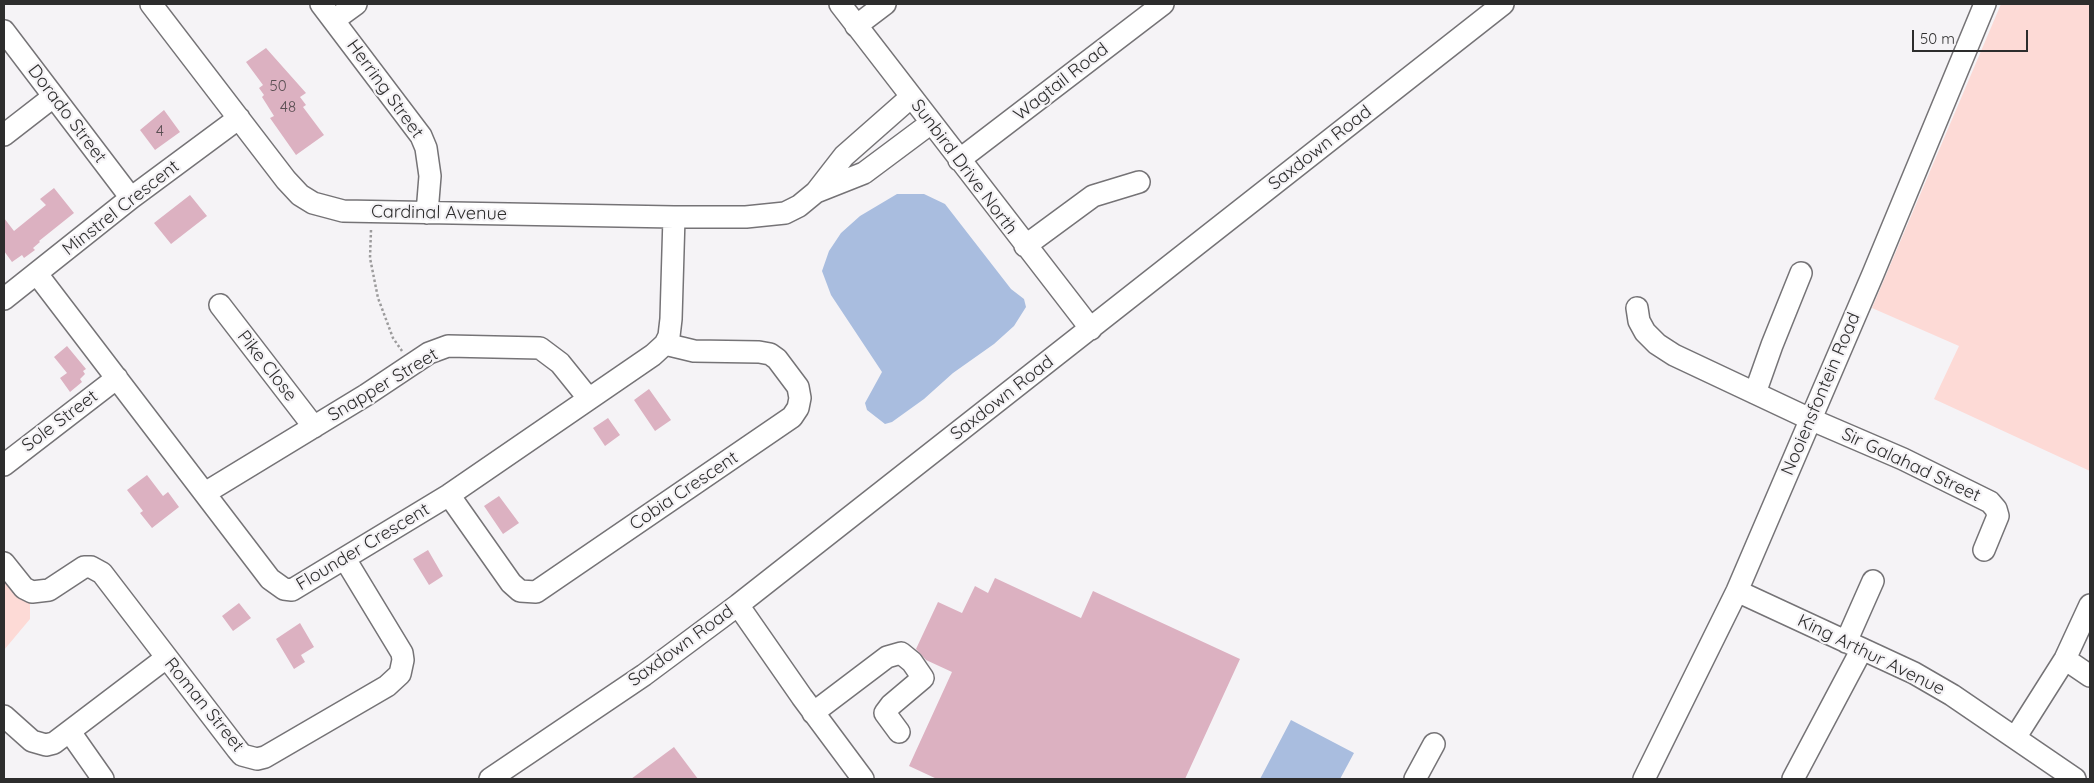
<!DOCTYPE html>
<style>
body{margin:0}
#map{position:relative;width:2094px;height:783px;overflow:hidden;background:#f5f3f6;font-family:Quicksand,sans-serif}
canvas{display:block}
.frame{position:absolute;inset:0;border:5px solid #2d2d2d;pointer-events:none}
.scale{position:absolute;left:1912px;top:30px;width:116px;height:22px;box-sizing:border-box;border:2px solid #2d2d2d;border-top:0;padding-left:6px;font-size:15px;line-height:18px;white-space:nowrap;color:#2d2d2d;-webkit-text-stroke:4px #f5f3f6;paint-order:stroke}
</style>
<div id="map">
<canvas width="2094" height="783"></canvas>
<div class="frame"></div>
<div class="scale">50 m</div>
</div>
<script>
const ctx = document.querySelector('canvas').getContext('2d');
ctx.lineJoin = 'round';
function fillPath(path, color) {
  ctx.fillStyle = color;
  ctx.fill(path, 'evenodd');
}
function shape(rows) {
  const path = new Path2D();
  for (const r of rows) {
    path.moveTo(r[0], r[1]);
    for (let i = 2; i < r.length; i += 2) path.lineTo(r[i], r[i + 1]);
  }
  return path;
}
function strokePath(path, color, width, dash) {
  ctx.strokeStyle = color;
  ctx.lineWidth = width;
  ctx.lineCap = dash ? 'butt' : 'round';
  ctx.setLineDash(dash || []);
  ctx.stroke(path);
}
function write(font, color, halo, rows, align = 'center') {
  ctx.font = font + ' Quicksand,sans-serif';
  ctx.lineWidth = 4.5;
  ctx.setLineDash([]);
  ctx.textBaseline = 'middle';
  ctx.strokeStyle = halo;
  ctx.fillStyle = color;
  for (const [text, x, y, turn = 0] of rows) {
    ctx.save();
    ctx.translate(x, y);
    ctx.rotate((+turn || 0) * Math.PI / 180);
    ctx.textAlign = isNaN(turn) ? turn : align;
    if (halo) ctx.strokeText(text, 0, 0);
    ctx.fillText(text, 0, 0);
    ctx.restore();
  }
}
fillPath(shape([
 [2001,4,2090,4,2090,471,1934,399,1959,346,1872,308],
 [4,573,30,598,30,619,4,650]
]), '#fddad6');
fillPath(shape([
 [897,194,924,194,945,204,1011,289,1024,299,1026,307,1014,326,994,344,953,373,924,399,892,422,885,424,867,410,865,403,882,372,831,295,822,271,829,251,841,233,860,216],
 [1291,720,1354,753,1340,779,1260,779]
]), '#a9bddf');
fillPath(shape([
 [266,48,306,93,300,97,306,105,303,107,324,135,296,155,270,118,274,116,262,97,264,95,259,88,263,85,246,62],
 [164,110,180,132,155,150,140,130],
 [54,188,74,213,39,241,40,242,33,248,35,250,24,258,22,255,12,262,4,251,4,218,14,231,46,205,40,199],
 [190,195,207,216,171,244,154,223],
 [67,346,86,369,83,371,85,374,80,379,82,382,70,392,60,378,67,373,54,357],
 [649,389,671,420,655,431,634,400],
 [608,418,620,435,605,446,593,428],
 [147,475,163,496,168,492,179,507,152,528,140,513,143,511,127,490],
 [499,496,519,523,503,534,484,506],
 [428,550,443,576,429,585,413,559],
 [995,578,1081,618,1093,591,1240,659,1185,779,937,779,909,766,952,672,926,660,916,649,938,602,962,613,975,586,988,593],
 [239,603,251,618,233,631,222,616],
 [300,623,314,647,301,655,305,662,294,669,276,639],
 [674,747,698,779,631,779]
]), '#dcb1c1');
const minor = shape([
 [151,4,286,180,300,195,313,203,343,211,674,217,746,217,785,213,799,206,816,192,844,156,911,97],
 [321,4,421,136,426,148,430,176,427,213],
 [840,4,1091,329],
 [334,20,356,4],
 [856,26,885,4],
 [4,31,131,198],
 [4,135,53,97],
 [959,160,1163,4],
 [816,192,864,173,931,123],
 [1025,246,1093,196,1139,182],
 [37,274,270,579,284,589,292,590,449,495,653,355,665,344,669,336,671,319,674,217],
 [4,299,131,198,239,118],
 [220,305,314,427],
 [1637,308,1639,321,1645,332,1657,344,1674,355,1810,419,1903,459,1990,502,1996,509,1998,516,1984,550],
 [1755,393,1772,345,1801,273],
 [4,465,117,378],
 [205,493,366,395,429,353,448,346,540,348,560,363,589,399],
 [449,495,511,583,520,591,536,592,792,417,798,408,800,398,798,387,777,359,770,354,759,352,694,351,665,344],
 [4,563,24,588,32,592,49,590,84,567,91,567,102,573,237,749,242,755,257,759,265,757,387,686,400,674,403,660,402,653,345,559],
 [1737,591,1914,673,1952,695,2075,779],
 [738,605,802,697,863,779],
 [1846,642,1873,581],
 [2065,659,2090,676],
 [813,713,887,657,901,653,912,662,923,678,891,705,885,713,899,732],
 [4,716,32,741,46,745,54,743,166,658],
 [70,732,103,779],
 [2015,738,2065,659,2090,605],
 [490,779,644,675,738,605,1503,4],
 [1415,779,1434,744],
 [1644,779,1737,591,1873,274,1985,4],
 [1793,779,1862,649]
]);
strokePath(minor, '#757376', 24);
strokePath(shape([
 [371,230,370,258,378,298,393,338,402,351]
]), '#9c9b9c', 2.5, [2.5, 2.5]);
strokePath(minor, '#fff', 21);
write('15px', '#594e52', null, [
 ["50",278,86],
 ["48",288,107],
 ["4",160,131]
]);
write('18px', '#2d2d2d', '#f5f3f6', [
 ["Wagtail Road",1061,82,-38],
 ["Herring Street",385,89,54],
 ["Dorado Street",67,114,53],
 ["Saxdown Road",1320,148,-38],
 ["Sunbird Drive North",964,167,53],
 ["Minstrel Crescent",121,208,-38],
 ["Cardinal Avenue",439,213,1],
 ["Pike Close",267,366,52],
 ["Snapper Street",383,385,-31],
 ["Nooiensfontein Road",1821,394,-67],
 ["Saxdown Road",1002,398,-38],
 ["Sole Street",60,421,-37],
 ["Sir Galahad Street",1911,465,25],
 ["Cobia Crescent",684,491,-34],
 ["Flounder Crescent",363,547,-31],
 ["Saxdown Road",681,646,-36],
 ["King Arthur Avenue",1871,655,26],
 ["Roman Street",204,705,51]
]);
</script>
